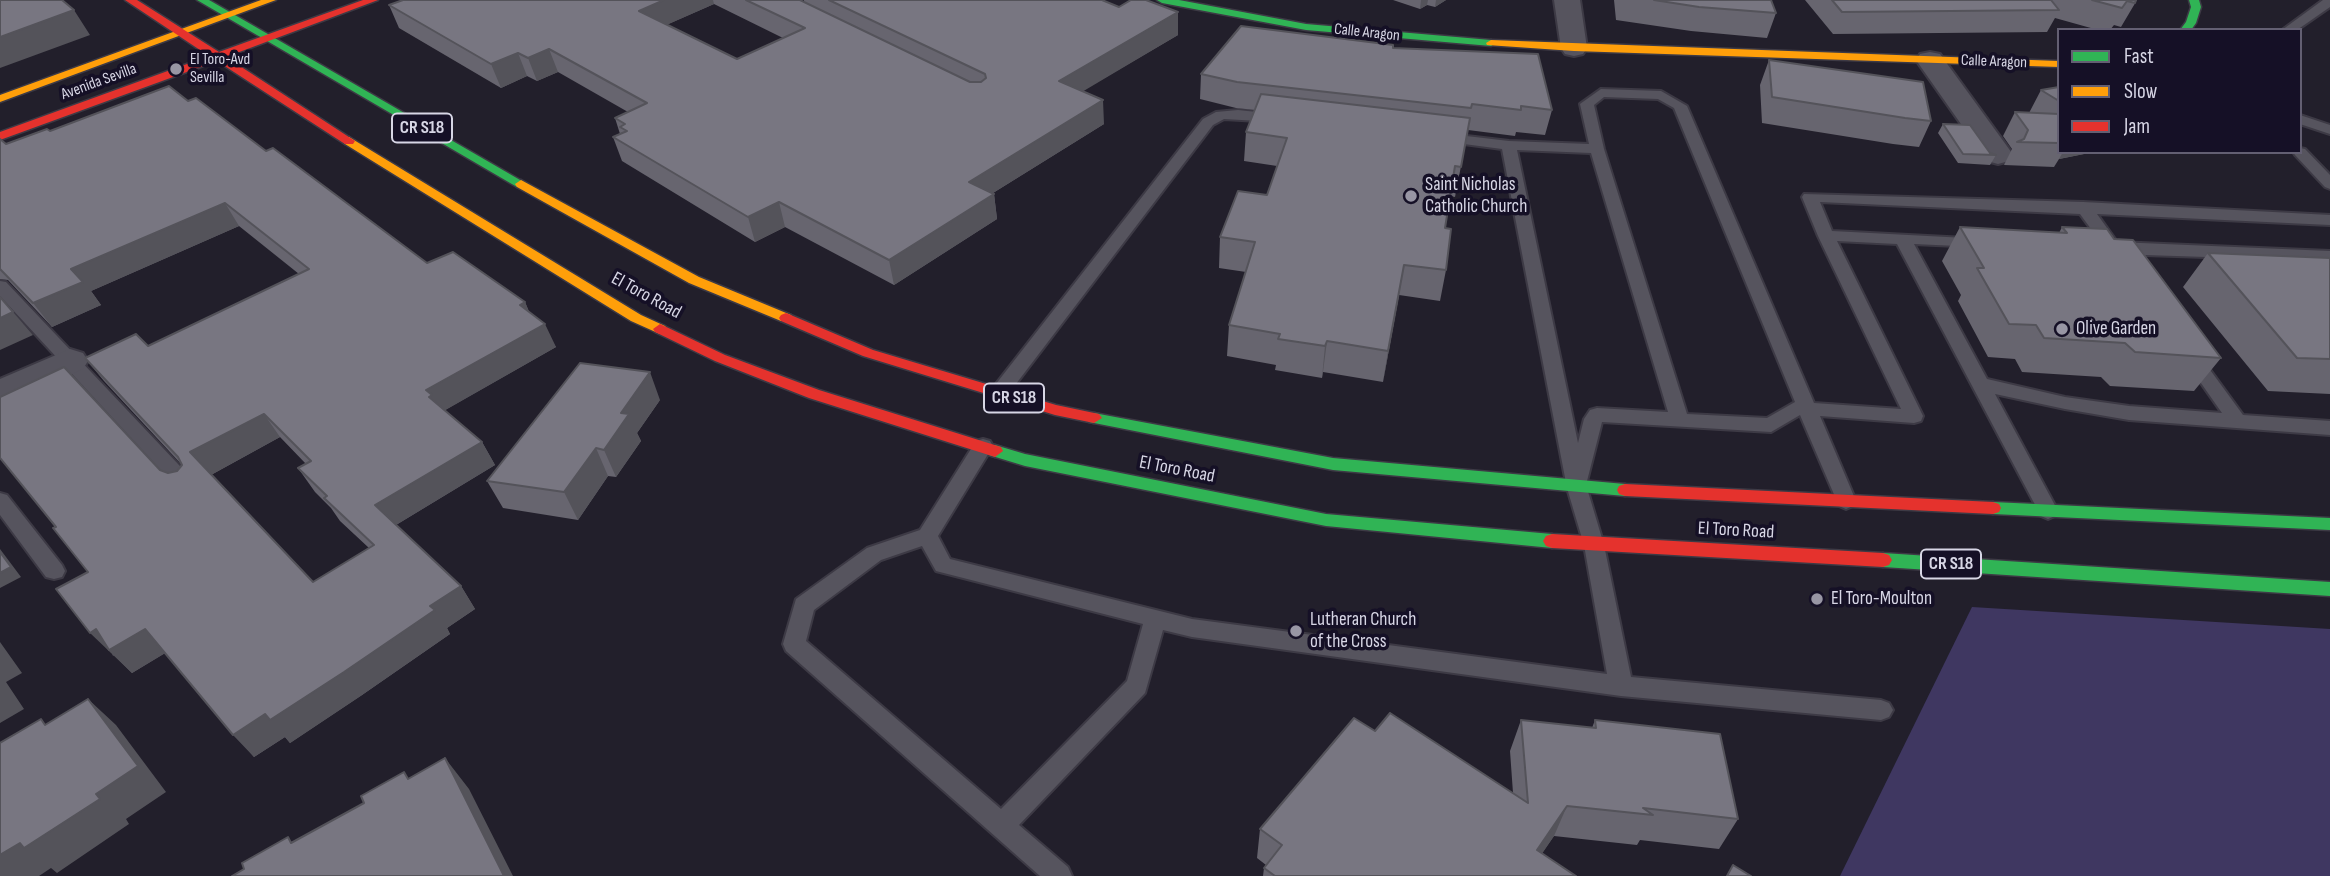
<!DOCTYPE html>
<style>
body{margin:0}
#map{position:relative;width:2330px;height:876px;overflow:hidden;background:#221f2b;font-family:"Sofia Sans Condensed",sans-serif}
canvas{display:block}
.legend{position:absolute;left:2057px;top:28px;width:245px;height:126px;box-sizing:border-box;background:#151026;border:2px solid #635f72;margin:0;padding:9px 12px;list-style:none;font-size:21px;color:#d7d6e5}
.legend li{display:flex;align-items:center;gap:14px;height:35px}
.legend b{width:35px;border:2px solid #635f72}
</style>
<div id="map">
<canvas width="2330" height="876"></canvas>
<ul class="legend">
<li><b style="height:9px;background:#30b455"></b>Fast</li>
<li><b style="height:9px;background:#ff9f0a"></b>Slow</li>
<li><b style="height:9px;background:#e5322d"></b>Jam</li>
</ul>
</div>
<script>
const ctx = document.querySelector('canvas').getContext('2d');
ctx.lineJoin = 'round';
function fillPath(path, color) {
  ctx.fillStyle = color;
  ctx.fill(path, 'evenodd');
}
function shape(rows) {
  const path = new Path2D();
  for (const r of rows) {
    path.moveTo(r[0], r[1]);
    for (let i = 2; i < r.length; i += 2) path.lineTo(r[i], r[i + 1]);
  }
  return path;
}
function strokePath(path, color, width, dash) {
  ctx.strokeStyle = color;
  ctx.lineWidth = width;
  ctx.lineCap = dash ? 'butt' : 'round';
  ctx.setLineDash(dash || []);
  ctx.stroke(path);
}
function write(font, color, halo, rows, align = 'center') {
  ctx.font = font + ' "Sofia Sans Condensed",sans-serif';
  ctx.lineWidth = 7;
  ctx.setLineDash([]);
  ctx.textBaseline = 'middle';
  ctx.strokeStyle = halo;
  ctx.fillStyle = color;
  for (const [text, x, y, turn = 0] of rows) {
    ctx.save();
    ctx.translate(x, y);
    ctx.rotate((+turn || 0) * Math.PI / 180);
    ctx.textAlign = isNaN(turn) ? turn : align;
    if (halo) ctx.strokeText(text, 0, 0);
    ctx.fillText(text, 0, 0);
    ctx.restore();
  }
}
fillPath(shape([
 [1972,607,2330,629,2330,876,1840,876]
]), '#3f3761');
const lane = shape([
 [2323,0,2330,0,2330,7,2297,30,2282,30,2323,0],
 [1601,89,1661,91,1687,106,1814,403,1901,409,1818,236,1802,197,1804,194,2083,202,2330,215,2330,225,2097,214,2117,242,2330,251,2330,261,2114,254,2108,252,2080,214,1820,202,1832,231,1985,239,1987,242,1985,245,1979,247,1914,244,1987,379,2065,397,2129,406,2222,413,2182,356,2191,350,2197,352,2243,415,2330,421,2330,435,2129,420,2065,409,1995,394,2058,511,2055,516,2048,519,2041,516,1897,244,1837,241,1923,416,1921,421,1914,423,1820,416,1856,501,1853,506,1846,509,1839,506,1800,415,1771,432,1602,422,1586,485,1604,545,1631,677,1881,700,1889,703,1893,710,1889,717,1881,720,1621,696,1192,637,1163,630,1145,693,1019,825,1068,867,1072,876,1040,876,786,651,783,644,796,599,867,548,920,530,976,441,983,439,990,441,993,446,938,536,950,559,1192,619,1607,674,1584,545,1567,488,1502,149,1441,141,1434,137,1441,133,1509,141,1589,144,1580,104,1601,89],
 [1604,97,1658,99,1674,108,1795,402,1767,418,1687,414,1604,149,1594,105,1604,97],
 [1517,150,1591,153,1668,412,1597,408,1590,410,1584,419,1578,443,1517,150],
 [922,546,936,571,1143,624,1127,681,1001,809,806,641,814,610,881,560,922,546],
 [1238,110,1276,114,1283,118,1276,122,1224,119,1213,125,1006,397,992,397,990,393,992,389,1203,119,1216,112,1238,110],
 [2300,115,2330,125,2330,134,2300,124,2300,115],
 [2300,148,2305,149,2330,175,2330,189,2325,187,2295,155,2293,152,2300,152,2300,148],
 [0,281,6,282,195,482,198,487,195,492,188,494,181,492,0,296,0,281],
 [0,493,7,495,62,565,65,571,62,577,54,579,46,577,0,515,0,493]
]);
const street = shape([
 [1554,0,1580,0,1587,48,1583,54,1574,56,1565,54,1561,48,1554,0],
 [1930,52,1940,54,2009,149,2013,155,2009,161,1998,164,1987,161,1916,60,1920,54,1930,52],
 [70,349,83,353,88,361,83,369,0,407,0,379,70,349]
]);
const fast = shape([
 [197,0,209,0,527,184,525,187,517,187,197,0],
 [1157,0,1179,0,1306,24,1491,40,1496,43,1491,46,1306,30,1162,3,1157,0],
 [2189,0,2199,0,2201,7,2196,23,2191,30,2180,30,2186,22,2191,7,2189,0],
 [1094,413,1333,458,1625,484,1631,486,1633,490,1631,494,1625,496,1333,470,1089,422,1086,418,1089,414,1094,413],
 [995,445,1025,454,1326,514,1552,534,1558,536,1561,541,1558,546,1552,548,1326,526,1025,466,989,455,987,451,989,447,995,445],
 [1993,502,2330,518,2330,530,1993,514,1987,512,1985,508,1987,504,1993,502],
 [1883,553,2330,582,2330,596,1883,567,1877,565,1874,560,1877,555,1883,553]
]);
const slow = shape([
 [261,0,276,0,0,102,0,95,261,0],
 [1491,40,2059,61,2059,67,1574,51,1487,45,1486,43,1491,40],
 [349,137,641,315,665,326,667,329,660,334,631,321,345,144,343,141,349,137],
 [521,180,699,277,791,315,793,318,791,321,781,321,689,283,517,187,515,184,521,180]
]);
const jam = shape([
 [125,0,137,0,219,52,363,0,378,0,226,57,355,141,353,144,345,144,217,61,0,140,0,132,209,56,125,0],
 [786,313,873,350,1056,405,1099,414,1102,418,1094,423,1055,415,863,356,781,321,779,318,781,315,786,313],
 [660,324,725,355,819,390,1001,447,1003,451,995,457,809,398,715,361,655,332,653,329,660,324],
 [1625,484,1993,502,1999,504,2001,508,1999,512,1993,514,1625,496,1619,494,1617,490,1619,486,1625,484],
 [1552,534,1883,553,1889,555,1892,560,1889,565,1883,567,1552,548,1546,546,1543,541,1546,536,1552,534]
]);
strokePath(lane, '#3d3a45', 4);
strokePath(street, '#3d3a45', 4);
strokePath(fast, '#3d3a45', 3);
strokePath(slow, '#3d3a45', 3);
strokePath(jam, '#3d3a45', 3);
fillPath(lane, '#56545e');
fillPath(street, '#56545e');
fillPath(fast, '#30b455');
fillPath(slow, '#ff9f0a');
fillPath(jam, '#e5322d');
fillPath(shape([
 [403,0,800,0,804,2,804,0,1102,0,1178,35,1082,91,1104,124,993,193,994,194,997,219,894,285,785,227,755,242,622,161,613,137,620,134,615,118,628,112,558,72,537,81,527,76,501,88,399,28,389,5],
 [714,4,783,38,737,59,666,25],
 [1393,0,1446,0,1435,7,1427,5,1420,9],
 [1614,0,1771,0,1776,13,1767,38,1691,31,1616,20],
 [1805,0,2137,0,2121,27,2114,25,2110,30,2098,30,2055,18,2047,32,1833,34],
 [1393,48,1552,110,1545,135,1516,132,1515,136,1468,130,1455,197,1450,196,1445,228,1446,270,1440,301,1399,295,1383,382,1323,372,1322,378,1275,370,1276,365,1227,356,1229,325,1246,272,1219,268,1220,237,1267,195,1277,166,1244,161,1246,132,1255,110,1236,108,1200,99,1201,74],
 [1769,60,1931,121,1919,147,1893,144,1762,123,1760,85],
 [2059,87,2059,152,2094,152,2059,159,2054,167,2004,165,2012,149,2003,136,2015,112,2029,113,2041,90],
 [188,101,266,151,427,263,525,302,529,312,556,347,445,410,482,442,495,465,396,525,461,586,475,609,447,628,450,634,362,695,290,743,285,737,254,757,165,653,132,673,114,655,113,656,88,572,160,470,168,473,177,471,182,465,104,381,85,358,148,346,299,274,239,226,91,291,101,305,52,327,8,280,0,279,0,139,6,144,50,131],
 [280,437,306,464,298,468,315,492,331,508,340,521,369,548,313,582,211,475],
 [1943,124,1990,153,1996,155,1990,165,1958,163,1938,133],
 [1960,227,2059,233,2062,227,2114,239,2221,358,2194,391,2110,386,2101,377,2022,372,2015,359,1988,357,1958,301,1961,295,1942,261],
 [2208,253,2330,258,2330,394,2268,391,2183,287],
 [660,400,637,433,641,441,616,477,608,476,578,520,503,508,487,481],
 [1521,720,1592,728,1595,720,1738,819,1719,849,1640,840,1637,845,1554,836,1542,853,1576,876,1263,876,1264,868,1266,865,1257,858,1260,829,1375,731,1513,793,1510,751]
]), '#67656f');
fillPath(shape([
 [664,0,713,0,714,4,646,34,639,11],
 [1421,0,1428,0,1427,5,1420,9],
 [1436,0,1446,0,1435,7],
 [74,10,90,35,0,68,0,37],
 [1178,12,1178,35,1060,105,1059,81],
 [549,49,558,72,537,81,528,58],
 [518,53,527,76,501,88,491,64],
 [1103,100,1104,124,972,206,969,182],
 [2063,152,2094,152,2059,159],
 [994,194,997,219,894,285,889,260],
 [779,202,785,227,755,242,748,217],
 [225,203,239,226,91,291,101,305,52,327,33,303,71,269],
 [1404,265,1399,295,1383,382,1388,351],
 [525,302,535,325,520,305],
 [13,312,33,335,0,350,0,318],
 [545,324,556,347,442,412,443,420,426,390],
 [1327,341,1323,372,1322,378,1325,346],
 [650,372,660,400,637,433,641,441,616,477,604,450,621,413],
 [264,414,280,437,209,476,190,452],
 [482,442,495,465,391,528,375,505],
 [596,448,608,476,578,520,564,492],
 [0,549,21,577,0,588],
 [461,586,475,609,447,628,450,634,362,695,290,743,285,737,254,757,233,735],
 [96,629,145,629,167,652,132,673,90,633],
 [0,642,22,673,6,682,24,709,0,723],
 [88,699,116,725,166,792,126,819,129,824,57,873,51,868,39,876,0,876,0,855,96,794],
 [445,758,469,789,513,876,504,876],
 [1567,806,1554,836,1527,876,1537,850]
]), '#54535a');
const building = shape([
 [0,0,62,0,74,10,0,37,0,0],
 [403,0,664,0,639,11,737,59,805,28,746,0,800,0,970,82,981,82,986,78,985,74,829,0,1102,0,1119,7,1131,0,1146,0,1178,12,1059,81,1103,100,969,182,994,194,889,260,779,202,748,217,613,137,627,131,620,127,625,124,615,118,647,103,549,49,528,58,518,53,491,64,389,5,403,0],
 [1654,0,1771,0,1776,13,1699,7,1654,0],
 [1832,0,2051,0,2059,10,1842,12,1832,0],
 [2092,0,2136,0,2135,3,2127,1,2122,8,2092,0],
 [1241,26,1393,45,1393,48,1538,54,1552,110,1521,106,1521,110,1472,104,1471,108,1237,82,1201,74,1241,26],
 [1769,60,1923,82,1931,121,1905,118,1772,97,1769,60],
 [169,86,188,101,196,98,266,151,273,148,427,263,453,252,525,302,520,305,545,324,426,390,432,395,429,397,482,442,375,505,461,586,430,606,435,610,344,672,270,720,265,714,233,735,145,629,109,650,96,629,90,633,56,589,88,572,53,528,56,527,0,458,0,397,64,367,160,470,168,473,177,471,182,465,178,457,85,358,136,334,148,346,309,269,225,203,71,269,83,282,33,303,0,269,0,139,6,144,47,129,50,131,169,86],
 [264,414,311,461,298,468,327,496,324,498,374,545,313,582,190,452,264,414],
 [2059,87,2059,101,2041,90,2059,87],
 [1261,94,1470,118,1461,167,1455,166,1445,228,1451,229,1446,270,1404,265,1388,351,1327,341,1325,346,1278,339,1280,334,1229,325,1255,242,1220,237,1238,191,1267,195,1287,138,1246,132,1261,94],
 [2015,112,2059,114,2059,143,2017,142,2024,139,2028,130,2015,112],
 [1943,124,1970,125,1990,153,1996,155,1963,154,1943,124],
 [1960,227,2067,233,2062,227,2107,229,2114,239,2133,240,2221,358,2135,352,2125,343,2044,338,2036,325,2009,324,1977,268,1984,268,1960,227],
 [2208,253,2330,258,2330,359,2297,358,2208,253],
 [0,297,13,312,0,318,0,297],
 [580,363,650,372,621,413,629,414,604,450,596,448,564,492,487,481,580,363],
 [0,552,11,567,0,573,0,552],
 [88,699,138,766,96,794,100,799,24,848,20,843,0,855,0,743,41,719,45,725,88,699],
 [1390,713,1528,803,1521,720,1596,728,1595,720,1720,734,1738,819,1643,808,1653,815,1567,806,1537,850,1576,876,1275,876,1264,868,1282,845,1260,829,1354,718,1375,731,1390,713],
 [445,758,504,876,232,876,244,869,242,863,288,837,291,843,364,803,361,796,404,772,408,779,445,758],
 [1733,865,1751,876,1727,876,1733,865]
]);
fillPath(building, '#787681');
strokePath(building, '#54535a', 2);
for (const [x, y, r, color] of [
 [176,69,7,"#9896a4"],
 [1411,196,7,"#9896a4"],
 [2062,329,7,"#9896a4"],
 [1817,599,7,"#9896a4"],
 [1296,631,7,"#9896a4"]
]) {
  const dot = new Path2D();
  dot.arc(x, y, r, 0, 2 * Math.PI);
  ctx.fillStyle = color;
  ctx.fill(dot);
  strokePath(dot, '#151026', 2.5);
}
write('16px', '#d7d6e5', '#151026', [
 ["Calle Aragon",1367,33,6],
 ["Calle Aragon",1994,62,2],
 ["Avenida Sevilla",99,82,-20]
]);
write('16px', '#d7d6e5', '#151026', [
 ["El Toro-Avd",190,60],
 ["Sevilla",190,78]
], 'left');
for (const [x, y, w] of [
 [422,128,60],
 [1014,398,60],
 [1951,564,60]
]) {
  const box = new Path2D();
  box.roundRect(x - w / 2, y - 14.5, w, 29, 5);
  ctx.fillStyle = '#151026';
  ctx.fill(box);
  strokePath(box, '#d7d6e5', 2);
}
write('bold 18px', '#d7d6e5', null, [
 ["CR S18",422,128],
 ["CR S18",1014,398],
 ["CR S18",1951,564]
]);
write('19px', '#d7d6e5', '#151026', [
 ["Saint Nicholas",1425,185],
 ["Catholic Church",1425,207],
 ["Olive Garden",2076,329],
 ["El Toro-Moulton",1831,599],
 ["Lutheran Church",1310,620],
 ["of the Cross",1310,642]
], 'left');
write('19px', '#d7d6e5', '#151026', [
 ["El Toro Road",646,296,29],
 ["El Toro Road",1177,470,11],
 ["El Toro Road",1736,531,3]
]);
</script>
